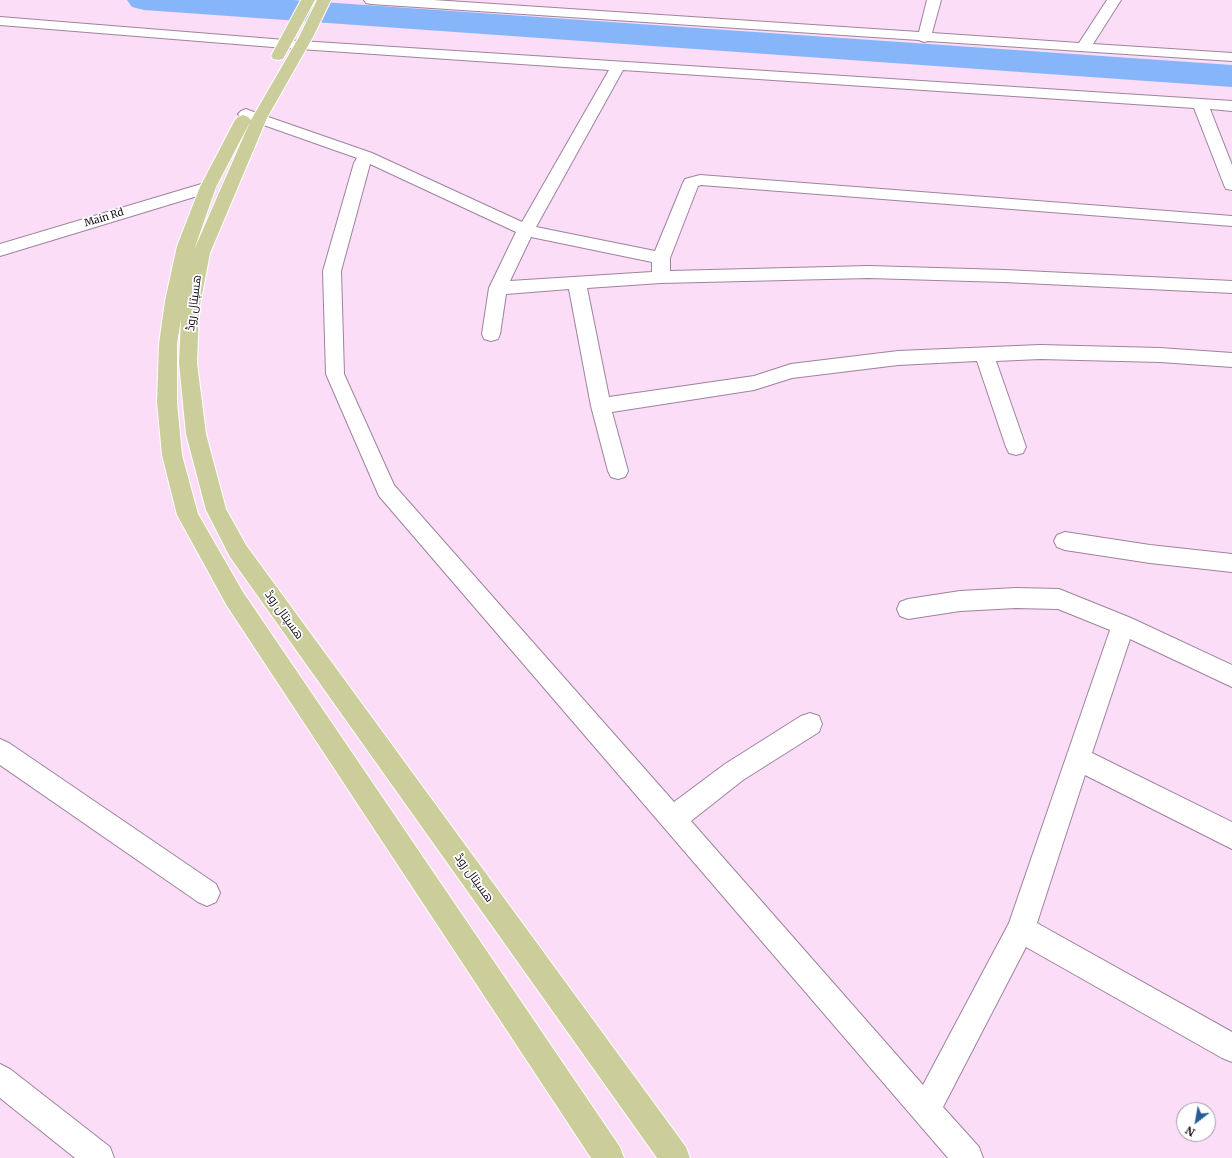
<!DOCTYPE html>
<meta charset="utf-8">
<style>
body{margin:0}
#map{position:relative;width:1232px;height:1158px;overflow:hidden;background:#fbddf8;font-family:Merriweather,serif}
canvas{display:block}
.north{position:absolute;left:1176px;top:1102px;width:40px;height:40px;box-sizing:border-box;background:#fff;border:1px solid #a29ea2;border-radius:50%;rotate:211deg;font-size:11px;font-weight:700;line-height:16px;text-align:center;color:#170d16}
.north::after{content:'';display:block;margin:auto;width:14px;height:18px;background:#275d95;clip-path:polygon(50% 0,100% 100%,50% 72%,0 100%)}
</style>
<div id="map">
<canvas width="1232" height="1158"></canvas>
<div class="north">N</div>
</div>
<script>
const ctx = document.querySelector('canvas').getContext('2d');
ctx.lineJoin = 'round';
function shape(rows) {
  const path = new Path2D();
  for (const r of rows) {
    path.moveTo(r[0], r[1]);
    for (let i = 2; i < r.length; i += 2) path.lineTo(r[i], r[i + 1]);
  }
  return path;
}
function fillPath(path, color) {
  ctx.fillStyle = color;
  ctx.fill(path, 'evenodd');
}
function strokePath(path, color, width, dash) {
  ctx.strokeStyle = color;
  ctx.lineWidth = width;
  ctx.lineCap = dash ? 'butt' : 'round';
  ctx.setLineDash(dash || []);
  ctx.stroke(path);
}
function write(font, color, halo, rows, align = 'center') {
  ctx.font = font + ' Merriweather,Cairo,serif';
  ctx.lineWidth = 3.5;
  ctx.setLineDash([]);
  ctx.textBaseline = 'middle';
  ctx.strokeStyle = halo;
  ctx.fillStyle = color;
  for (const [text, x, y, turn = 0] of rows) {
    ctx.save();
    ctx.translate(x, y);
    ctx.rotate((+turn || 0) * Math.PI / 180);
    ctx.textAlign = isNaN(turn) ? turn : align;
    if (halo) ctx.strokeText(text, 0, 0);
    ctx.fillText(text, 0, 0);
    ctx.restore();
  }
}
fillPath(shape([
 [127,0,293,0,1232,65,1232,87,144,10,132,7,127,0]
]), '#86b6f9');
const minor = shape([
 [364,0,433,0,919,32,927,0,941,0,932,33,1079,43,1107,0,1121,0,1093,44,1232,53,1232,61,928,41,924,42,919,40,371,4,366,3,364,0],
 [0,17,285,40,1232,101,1232,111,1210,109,1232,165,1232,190,1226,189,1224,185,1194,108,623,70,536,227,655,251,683,183,685,179,700,175,1232,216,1232,226,701,185,698,186,670,258,670,271,869,266,1004,270,1232,281,1232,293,1004,282,869,278,661,283,587,288,609,397,754,376,791,364,898,351,1040,345,1160,348,1232,353,1232,367,1160,362,1040,359,996,361,1026,447,1023,453,1016,455,1009,453,1006,447,977,361,898,365,792,378,754,390,612,412,628,471,625,477,618,479,611,477,608,471,591,406,569,289,506,294,500,334,498,339,491,341,484,339,482,334,489,288,516,232,370,164,341,271,344,374,394,485,674,802,725,764,801,716,810,713,819,716,822,724,819,732,743,780,691,821,923,1085,1009,923,1110,630,1058,609,1016,608,960,611,908,619,900,616,897,609,900,602,908,599,960,591,1016,588,1059,589,1131,618,1232,665,1232,687,1130,639,1092,753,1232,822,1232,849,1085,775,1037,923,1232,1032,1232,1062,1222,1058,1026,947,943,1107,979,1147,983,1158,948,1158,379,496,326,374,323,271,354,163,357,158,241,117,238,114,241,111,246,109,251,111,372,153,522,222,609,70,285,48,0,25,0,17],
 [531,237,652,262,652,272,510,281,531,237],
 [208,182,214,183,216,187,214,191,0,256,0,244,208,182],
 [1065,532,1150,545,1232,554,1232,572,1150,563,1065,550,1057,547,1054,541,1057,535,1065,532],
 [0,739,9,743,216,884,220,893,216,902,207,906,198,902,0,765,0,739],
 [0,1064,10,1069,110,1147,114,1158,75,1158,0,1098,0,1064]
]);
const major = shape([
 [301,0,315,0,283,59,278,60,273,59,271,56,301,0],
 [317,0,331,0,313,37,267,118,210,253,199,310,197,363,206,434,226,509,246,545,686,1147,690,1158,657,1158,230,557,206,510,186,434,179,363,181,319,177,344,177,402,182,455,198,514,243,592,620,1147,624,1158,591,1158,227,606,177,515,162,455,157,402,159,344,165,301,177,246,200,187,235,120,238,117,243,115,248,117,251,120,299,37,317,0],
 [250,122,194,250,216,187,250,122]
]);
strokePath(minor, '#9e839c', 2);
strokePath(major, '#fff', 2);
fillPath(minor, '#fff');
fillPath(major, '#cbce9a');
write('10px', '#170d16', '#fff', [
 ["Main Rd",104,218,-17]
]);
write('12px', '#170d16', '#fff', [
 ["ھسپتال روڈ",194,303,-83],
 ["ھسپتال روڈ",284,615,54],
 ["ھسپتال روڈ",474,878,54]
]);
</script>
